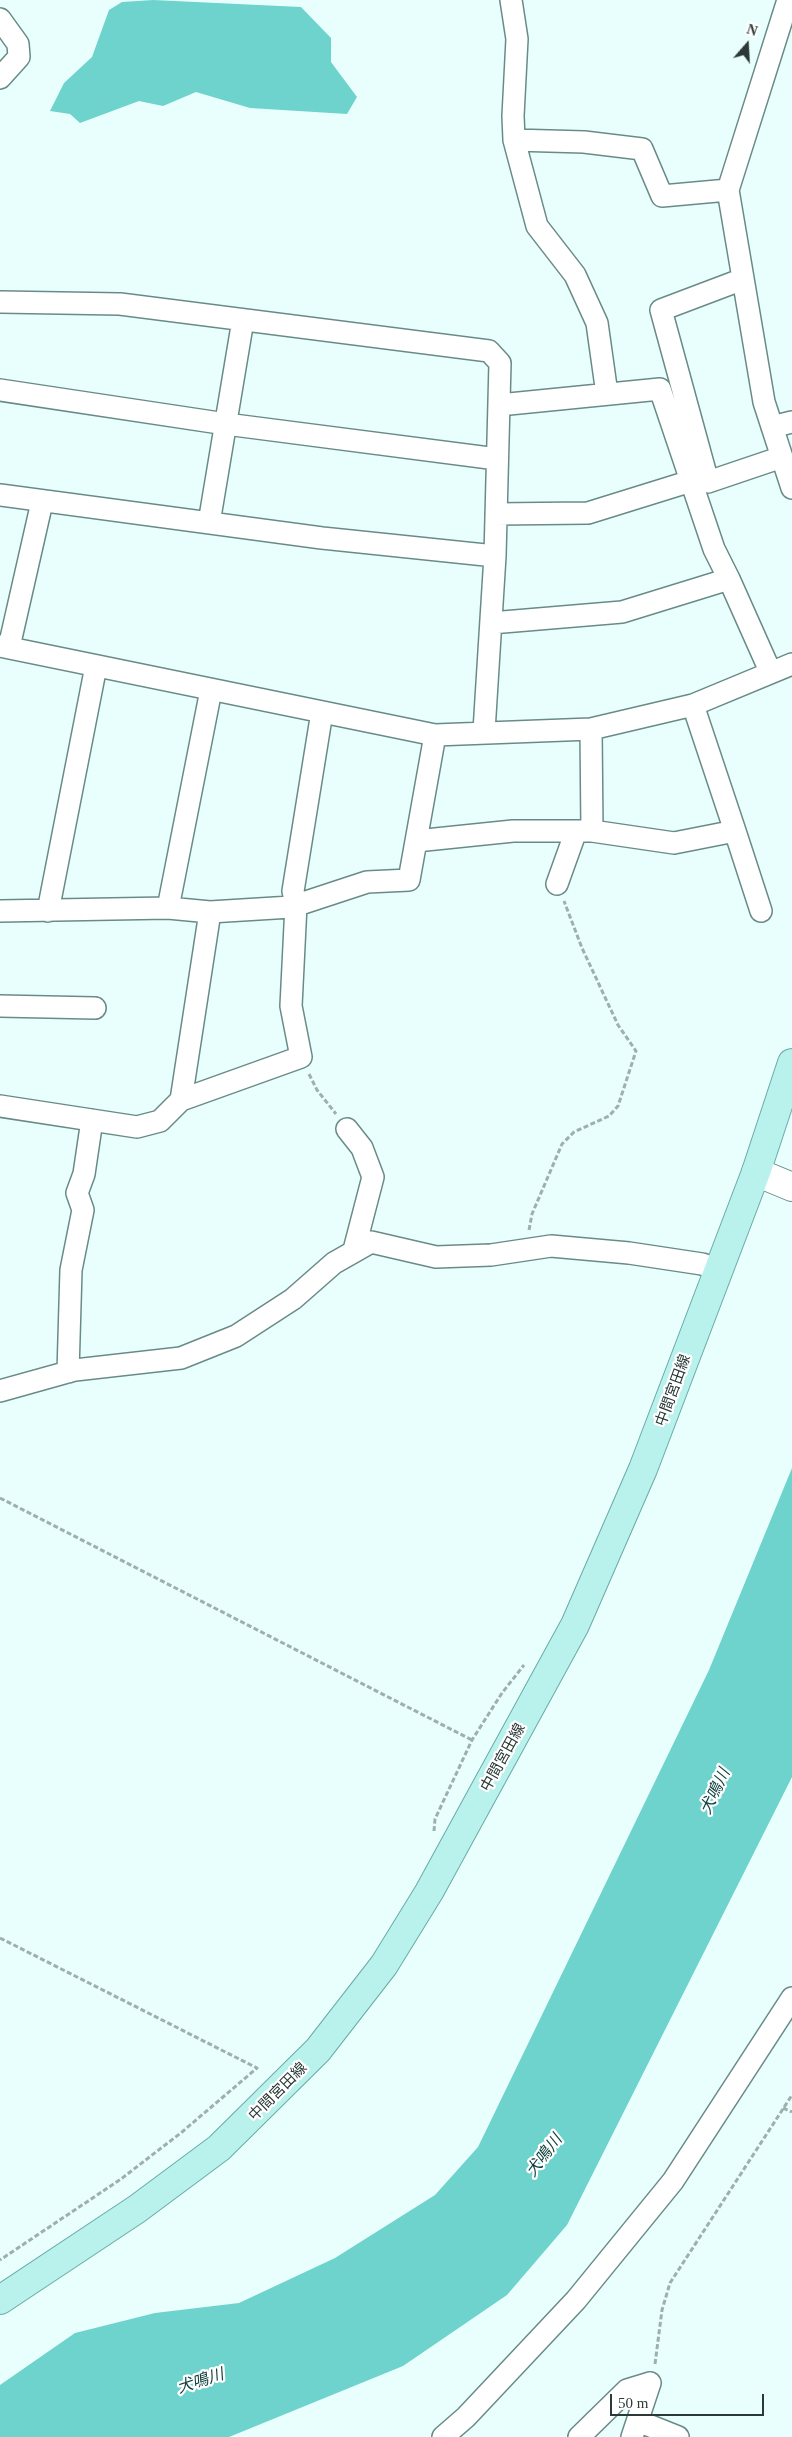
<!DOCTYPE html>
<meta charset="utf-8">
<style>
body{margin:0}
#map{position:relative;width:792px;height:2437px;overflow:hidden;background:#e9fffd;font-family:Georgia,serif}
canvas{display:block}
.north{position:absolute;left:722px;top:20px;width:50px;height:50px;-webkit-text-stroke:4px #fff;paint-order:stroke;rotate:19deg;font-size:14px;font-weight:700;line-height:20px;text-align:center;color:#2b3a39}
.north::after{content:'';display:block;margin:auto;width:18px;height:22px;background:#2b3a39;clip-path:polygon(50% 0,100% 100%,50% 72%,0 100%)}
.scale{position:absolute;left:610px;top:2394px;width:154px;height:22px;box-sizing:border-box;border:2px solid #2b3a39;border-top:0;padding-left:6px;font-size:15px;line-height:18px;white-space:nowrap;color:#2b3a39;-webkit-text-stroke:4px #fff;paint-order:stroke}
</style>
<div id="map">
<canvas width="792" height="2437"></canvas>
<div class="north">N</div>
<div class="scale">50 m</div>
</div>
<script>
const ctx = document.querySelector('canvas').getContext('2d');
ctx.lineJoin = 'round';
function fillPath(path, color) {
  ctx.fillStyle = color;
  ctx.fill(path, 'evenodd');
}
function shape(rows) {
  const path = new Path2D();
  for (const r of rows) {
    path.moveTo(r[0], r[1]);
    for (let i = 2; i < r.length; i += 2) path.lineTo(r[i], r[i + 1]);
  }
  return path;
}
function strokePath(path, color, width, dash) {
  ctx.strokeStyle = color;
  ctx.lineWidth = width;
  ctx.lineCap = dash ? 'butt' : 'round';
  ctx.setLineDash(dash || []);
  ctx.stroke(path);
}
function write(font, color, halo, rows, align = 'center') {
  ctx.font = font + ' Georgia,"Noto Sans JP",serif';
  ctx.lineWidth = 4.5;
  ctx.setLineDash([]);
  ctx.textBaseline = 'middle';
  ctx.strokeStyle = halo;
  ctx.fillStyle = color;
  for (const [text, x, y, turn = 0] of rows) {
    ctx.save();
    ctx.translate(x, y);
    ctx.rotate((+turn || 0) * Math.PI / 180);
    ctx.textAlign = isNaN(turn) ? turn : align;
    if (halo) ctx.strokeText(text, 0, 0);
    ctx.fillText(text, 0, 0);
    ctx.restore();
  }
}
fillPath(shape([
 [153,0,301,7,331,38,331,62,357,97,347,114,250,108,196,92,163,106,139,101,80,123,70,114,50,111,64,83,92,57,109,10,122,2],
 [792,1468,792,1777,567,2225,507,2295,403,2366,229,2437,0,2437,0,2385,75,2333,155,2313,239,2303,335,2258,435,2195,478,2147,709,1670]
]), '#6dd3cc');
const street = shape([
 [511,0,517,39,513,116,514,140],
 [788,0,728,190,764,402,792,488],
 [0,19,18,44,19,57,0,78],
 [743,279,661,310,708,482,782,457],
 [0,302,120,304,489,351,500,363,495,556,484,731],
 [0,390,226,424,497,459],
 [607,394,597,323,575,275,537,226,514,140,584,142,642,149,662,196,728,190],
 [772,427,792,422],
 [0,495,322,538,495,556],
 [496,514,588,513,691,481],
 [209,523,243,320],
 [729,579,770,671],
 [491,623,622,612,729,579,714,549,660,389,499,405],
 [0,646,435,735,591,729,693,705,792,664],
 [9,647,42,502],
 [592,831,674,843,735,831,693,705],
 [735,831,761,911],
 [416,841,513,831,592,831,591,729],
 [557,884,576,831],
 [168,908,211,690],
 [0,911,168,908,210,912,291,907,367,882,409,880,435,735],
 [48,911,96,666],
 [210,912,181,1100,301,1057,291,1006,296,905,293,891,322,712],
 [0,1006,95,1008],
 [0,1106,137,1127,160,1121,181,1100],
 [347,1129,362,1148,373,1177,354,1250],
 [68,1372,71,1270,83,1210,77,1193,84,1174,92,1120],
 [0,1391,75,1370,181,1358,236,1336,293,1299,334,1263,371,1242,436,1257,491,1255,551,1246,629,1253,702,1264,717,1269],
 [638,2421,678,2437],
 [443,2437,466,2417,576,2300,673,2181,792,1998],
 [579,2437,627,2390,650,2383],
 [632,2437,650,2383]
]);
const secondary = shape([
 [756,1172,792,1187]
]);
const primary = shape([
 [0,2300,137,2209,219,2148,318,2050,384,1965,429,1892,575,1625,643,1469,756,1172,792,1063]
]);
strokePath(street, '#698b88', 24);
strokePath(secondary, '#698b88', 30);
strokePath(primary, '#69aba6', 30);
strokePath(shape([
 [309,1074,317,1090,336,1114],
 [529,1230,532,1214,562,1144,574,1132,609,1116,618,1106,636,1051,618,1025,582,948,564,901],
 [0,1498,472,1740],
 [434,1831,435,1819,472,1740,502,1693,524,1665],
 [0,1938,257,2068,182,2132,121,2179,0,2260],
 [783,2108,792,2112],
 [655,2364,662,2310,670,2283,792,2095]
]), '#9db0ae', 3, [5, 2.5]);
strokePath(street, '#fff', 21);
strokePath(secondary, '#fff', 28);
strokePath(primary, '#b9f1ed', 28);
write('15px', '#2b3a39', '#fff', [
 ["中間宮田線",672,1390,-70],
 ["中間宮田線",502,1757,-61],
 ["中間宮田線",277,2091,-45]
]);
write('italic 16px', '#0d3e3b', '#fff', [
 ["犬鳴川",714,1791,-65],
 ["犬鳴川",543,2155,-53],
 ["犬鳴川",200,2380,-18]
]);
</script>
